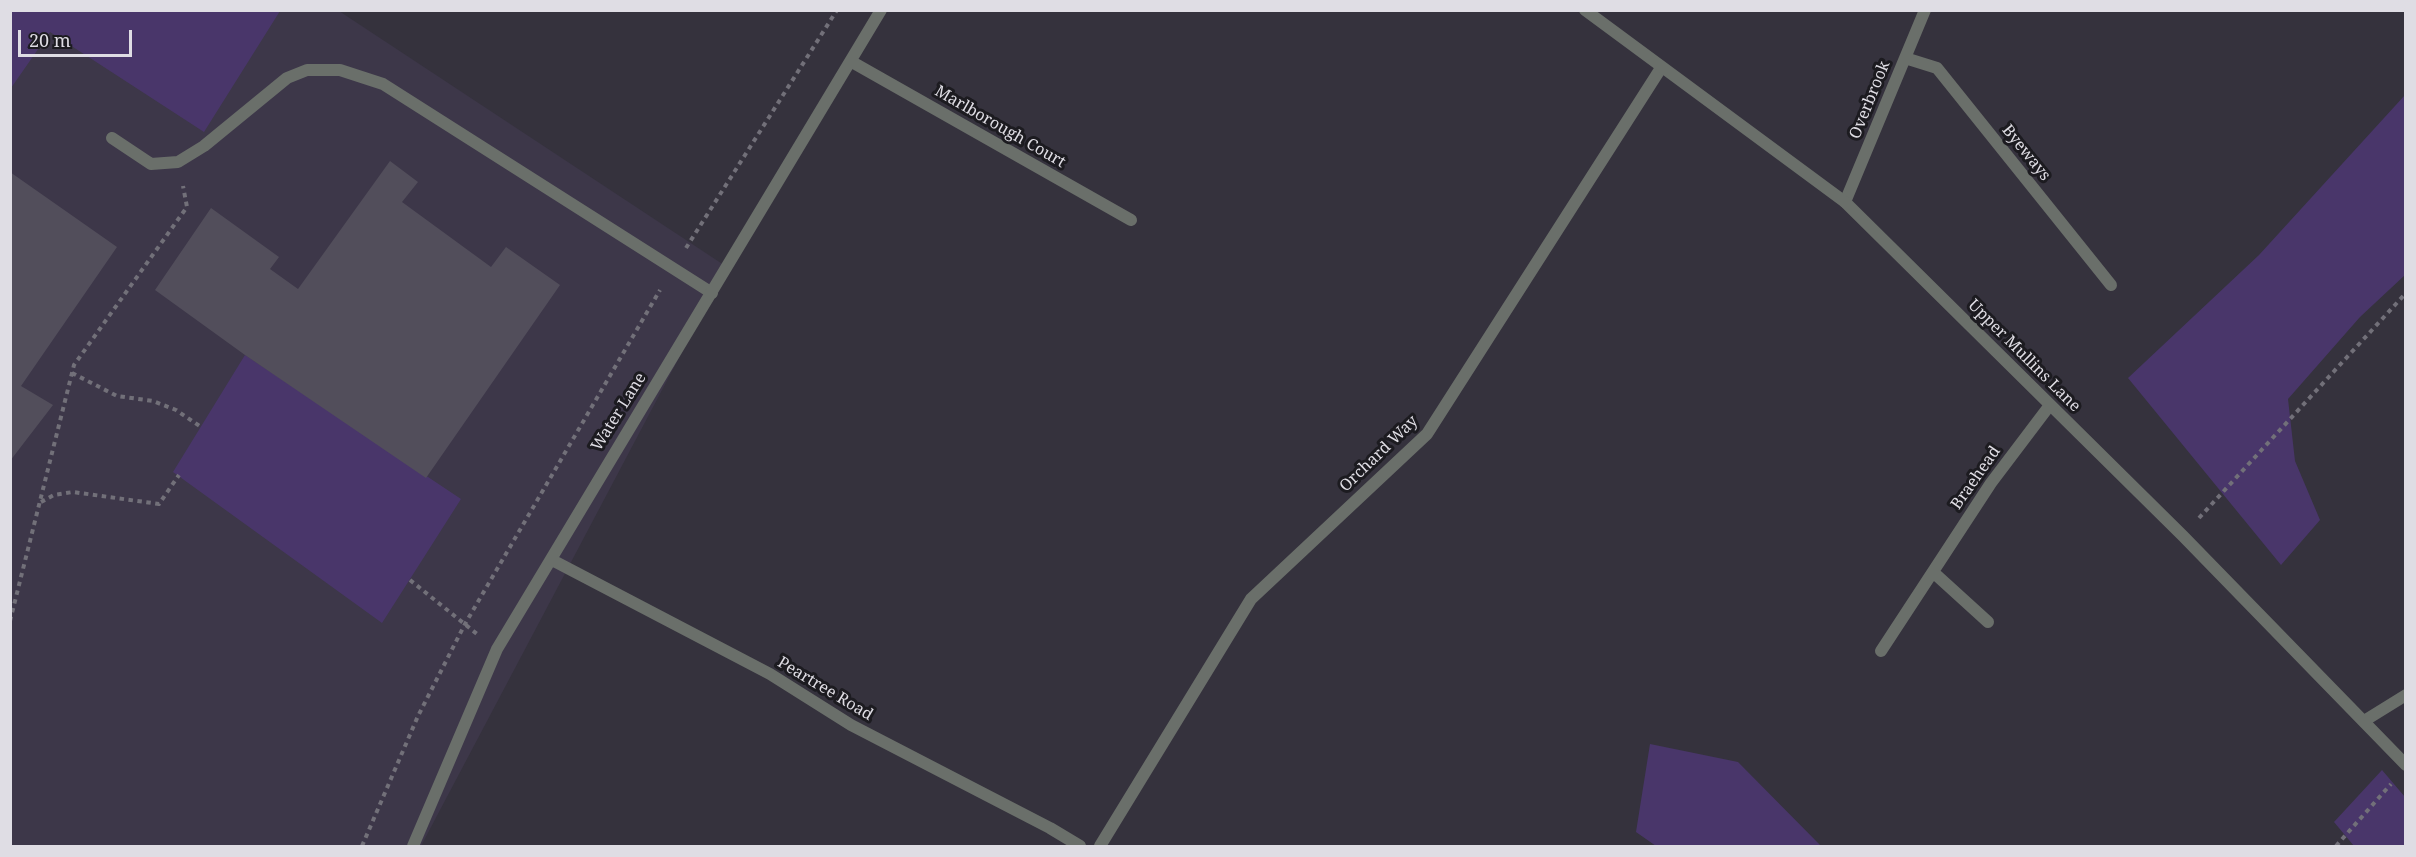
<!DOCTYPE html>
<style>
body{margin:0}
#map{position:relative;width:2416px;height:857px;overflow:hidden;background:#35323d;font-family:"Noto Serif",serif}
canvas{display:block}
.frame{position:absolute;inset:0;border:12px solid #dfdde4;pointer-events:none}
.scale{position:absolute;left:18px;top:30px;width:114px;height:27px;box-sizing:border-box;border:3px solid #dfdde4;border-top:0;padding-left:8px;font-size:18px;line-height:21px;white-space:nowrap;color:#dfdde4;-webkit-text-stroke:4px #1c1b20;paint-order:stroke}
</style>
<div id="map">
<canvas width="2416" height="857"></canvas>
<div class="frame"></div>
<div class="scale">20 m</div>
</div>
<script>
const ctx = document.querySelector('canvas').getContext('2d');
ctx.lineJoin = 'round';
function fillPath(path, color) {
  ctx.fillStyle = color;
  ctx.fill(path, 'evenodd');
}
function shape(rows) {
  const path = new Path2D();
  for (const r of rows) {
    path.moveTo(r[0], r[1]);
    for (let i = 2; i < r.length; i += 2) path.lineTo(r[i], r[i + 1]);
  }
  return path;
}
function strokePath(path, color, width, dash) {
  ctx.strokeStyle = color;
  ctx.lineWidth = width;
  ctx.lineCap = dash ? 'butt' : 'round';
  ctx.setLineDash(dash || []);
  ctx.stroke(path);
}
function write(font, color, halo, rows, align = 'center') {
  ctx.font = font + ' "Noto Serif",serif';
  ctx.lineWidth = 6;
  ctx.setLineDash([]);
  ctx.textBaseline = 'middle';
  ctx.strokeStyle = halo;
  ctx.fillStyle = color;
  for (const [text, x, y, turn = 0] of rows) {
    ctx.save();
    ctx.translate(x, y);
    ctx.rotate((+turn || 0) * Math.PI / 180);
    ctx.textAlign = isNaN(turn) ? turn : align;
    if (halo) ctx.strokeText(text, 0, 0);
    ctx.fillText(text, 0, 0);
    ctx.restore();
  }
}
fillPath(shape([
 [10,11,339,11,727,267,421,846,11,846]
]), '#3d3749');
fillPath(shape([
 [11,10,280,10,280,11,204,132,50,32,11,88],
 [2405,95,2405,275,2360,317,2288,399,2295,461,2320,520,2281,565,2128,378,2259,255],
 [245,355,461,499,382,623,173,472],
 [1650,744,1738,762,1821,846,1656,846,1636,832],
 [2382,770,2405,797,2405,846,2354,846,2334,822]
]), '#49366a');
fillPath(shape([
 [390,161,418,182,402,202,491,267,506,247,560,285,426,478,245,355,155,290,211,208,279,257,270,269,298,289],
 [10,172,117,247,21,386,53,405,10,461]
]), '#524e5b');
strokePath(shape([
 [686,248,837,10],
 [72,373,117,396,153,401,176,410,201,427],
 [41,502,54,495,73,492,159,504,179,475],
 [2199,518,2406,293],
 [410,580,477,634],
 [10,621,74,365,187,207,183,186],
 [362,846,418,716,465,624,660,290],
 [2336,846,2391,784]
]), '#727079', 4, [4.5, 4.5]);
strokePath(shape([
 [112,138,151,164,178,162,204,146,287,78,307,70,340,70,383,84,712,293]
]), '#6a6f6a', 12);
strokePath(shape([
 [1905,58,1937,68,2111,285],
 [852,62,1131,220],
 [1845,202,1925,10],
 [552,560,770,674,851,725,1050,828,1080,846],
 [1933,572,1988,622],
 [1881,651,1991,483,2050,405],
 [2364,721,2406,695],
 [413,846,497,649,881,10],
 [1100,846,1251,599,1427,434,1661,68]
]), '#6a6f6a', 12);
strokePath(shape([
 [1585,10,1845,202,2183,536,2406,765]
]), '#6a6f6a', 12);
write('16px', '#dfdde4', '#1c1b20', [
 ["Overbrook",1870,100,-68],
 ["Marlborough Court",1000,127,30],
 ["Byeways",2026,153,51],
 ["Upper Mullins Lane",2024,356,45],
 ["Water Lane",619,412,-58],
 ["Orchard Way",1379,454,-44],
 ["Braehead",1976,478,-55],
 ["Peartree Road",825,689,31]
]);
</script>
